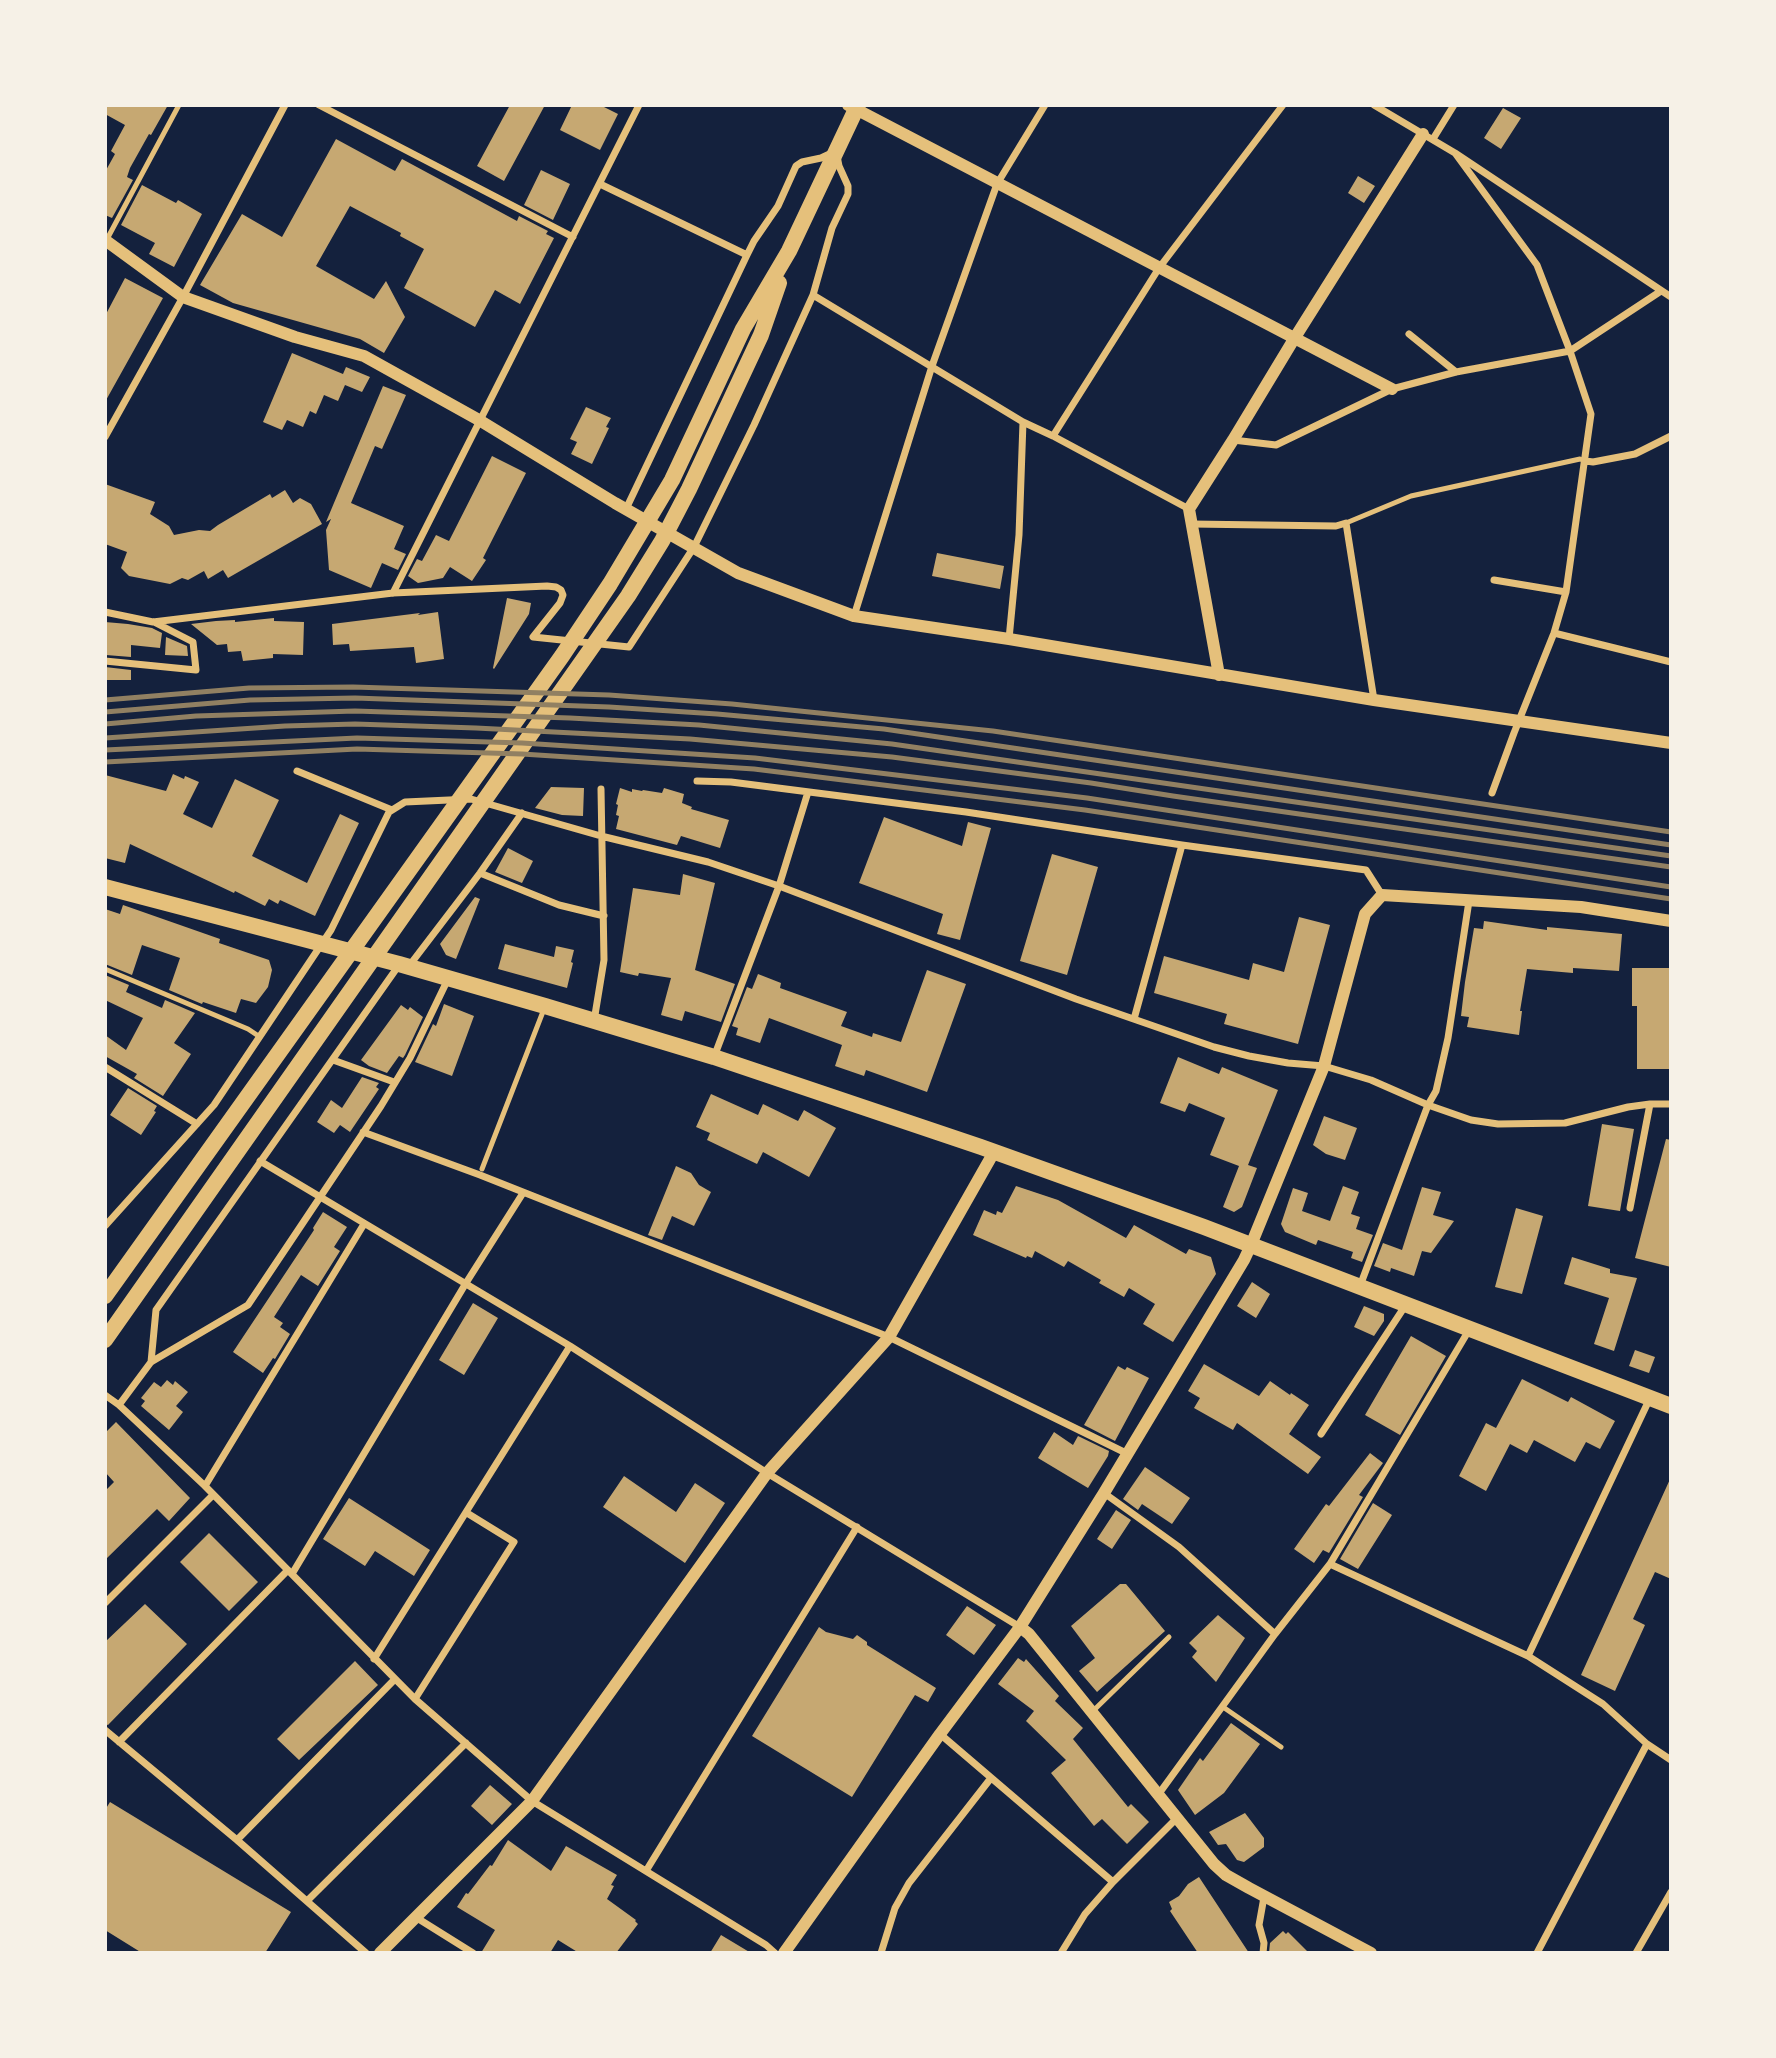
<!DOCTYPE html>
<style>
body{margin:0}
#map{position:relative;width:1776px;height:2058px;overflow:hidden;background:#14213d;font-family:Spectral,serif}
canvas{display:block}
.frame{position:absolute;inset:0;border:107px solid #f6f1e7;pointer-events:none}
</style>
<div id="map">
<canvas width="1776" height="2058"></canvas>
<div class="frame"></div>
</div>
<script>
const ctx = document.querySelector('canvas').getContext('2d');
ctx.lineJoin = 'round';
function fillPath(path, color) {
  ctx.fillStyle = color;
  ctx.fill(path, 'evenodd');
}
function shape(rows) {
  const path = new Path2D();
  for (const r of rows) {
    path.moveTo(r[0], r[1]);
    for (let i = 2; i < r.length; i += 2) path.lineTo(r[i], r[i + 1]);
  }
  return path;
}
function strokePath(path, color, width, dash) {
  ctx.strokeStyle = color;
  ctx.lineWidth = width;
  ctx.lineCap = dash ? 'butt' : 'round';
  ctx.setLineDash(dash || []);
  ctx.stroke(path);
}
fillPath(shape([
 [105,105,168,105,151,135,149,134,130,168,127,177,133,180,112,218,105,215,105,172,115,154,111,151,125,125,105,114],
 [510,105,545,105,504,181,477,166],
 [572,105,600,105,618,114,600,150,560,130],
 [1503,108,1521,118,1501,149,1484,138],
 [336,139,395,171,402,159,517,221,519,216,548,231,546,234,554,238,520,304,495,290,475,327,404,288,424,249,400,236,401,233,350,206,316,266,374,299,386,281,405,317,384,353,360,339,233,303,200,285,242,214,282,237],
 [541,170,570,184,553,220,524,205],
 [1358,176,1375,186,1364,203,1348,193],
 [142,185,176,203,178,200,202,214,174,267,149,254,155,243,121,225],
 [125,278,163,298,105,402,105,316],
 [292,353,343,374,346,367,370,377,362,392,345,385,338,401,324,395,316,414,310,411,303,427,287,420,282,430,263,422],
 [383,386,406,395,382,449,375,446,351,503,404,526,394,549,406,554,398,570,382,563,371,588,329,570,326,530,331,519,326,522],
 [586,407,611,418,606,427,609,428,592,464,571,454,577,442,570,439],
 [492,456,526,473,483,558,486,560,472,581,450,567,443,578,418,583,408,576,417,559,422,561,436,535,449,541],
 [105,484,155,502,150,514,169,526,174,535,199,530,210,531,218,525,270,494,272,498,285,490,293,503,300,498,311,504,322,524,228,578,223,570,208,579,204,571,188,580,182,578,170,584,129,576,121,568,127,552,105,544],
 [937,553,1004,566,1000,589,932,576],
 [507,598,531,603,529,614,494,669,493,668],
 [438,612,444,659,416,663,414,647,350,651,349,644,333,645,332,624,420,613,418,615],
 [274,618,274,621,304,622,303,655,273,654,273,658,243,661,241,651,228,652,227,644,217,645,191,624,216,621,235,620,235,622],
 [105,622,128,624,152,628,162,633,160,648,131,645,131,657,106,655],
 [166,637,187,646,188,656,165,655],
 [105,667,131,670,131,680,105,680],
 [173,774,184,779,185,776,199,782,183,814,212,828,235,779,279,800,252,856,307,883,340,814,359,823,315,916,280,900,278,904,269,899,265,906,235,891,234,893,130,844,125,863,105,858,105,775,166,791],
 [551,787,584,788,583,816,562,815,535,808],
 [620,788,632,792,632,789,642,791,643,790,662,793,664,788,684,794,682,803,692,807,691,809,729,820,720,848,681,836,677,845,616,829,619,816,616,815,618,805,616,804],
 [884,817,962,846,968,822,991,828,960,940,937,934,943,914,859,883],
 [508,848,533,861,522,883,495,872],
 [1052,854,1098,867,1067,975,1020,961],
 [683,874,715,883,695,970,735,984,721,1022,685,1011,682,1021,661,1015,671,978,639,973,638,976,620,972,633,888,680,895],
 [475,897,480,899,456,959,446,955,440,944],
 [123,905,220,939,219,943,269,960,272,970,268,987,256,1003,241,999,236,1013,203,1002,202,1004,169,990,180,958,142,945,132,975,105,964,105,909,120,914],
 [1299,917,1330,925,1298,1044,1224,1024,1227,1014,1154,993,1164,956,1249,980,1253,963,1284,972],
 [1484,921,1547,930,1547,927,1622,934,1619,971,1573,968,1573,973,1527,969,1520,1011,1522,1011,1519,1035,1467,1027,1469,1017,1461,1016,1465,982,1474,928,1483,929],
 [505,944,554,957,556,946,574,950,571,962,573,963,567,988,498,969],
 [1632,968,1670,968,1671,1069,1637,1069,1637,1006,1632,1006],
 [927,970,966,984,927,1092,866,1070,864,1076,835,1066,842,1045,769,1018,760,1043,736,1035,738,1028,732,1026,747,987,752,989,758,974,781,983,780,988,847,1012,841,1026,872,1037,873,1033,901,1042],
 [105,975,129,985,126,992,162,1008,165,1000,195,1013,174,1043,191,1054,163,1096,134,1078,137,1074,105,1056,105,1035,126,1050,143,1018,105,1000],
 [444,1004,474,1016,452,1076,415,1062,433,1024,436,1026],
 [401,1005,408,1010,410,1007,423,1017,405,1055,403,1058,399,1056,387,1073,369,1066,361,1060],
 [1178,1057,1219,1074,1222,1067,1278,1090,1248,1165,1257,1168,1242,1207,1234,1212,1223,1207,1239,1166,1210,1155,1225,1118,1189,1103,1185,1112,1160,1103],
 [362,1077,379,1083,376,1087,379,1089,350,1132,340,1125,334,1133,317,1122,331,1100,342,1108],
 [128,1088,157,1106,154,1111,156,1112,141,1135,110,1115],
 [711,1094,758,1115,763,1104,798,1121,804,1110,836,1128,809,1177,763,1152,757,1164,707,1140,710,1133,696,1127],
 [1324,1116,1357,1128,1345,1160,1326,1154,1313,1145],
 [1602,1124,1634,1129,1620,1211,1588,1206],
 [1666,1139,1671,1140,1671,1267,1635,1258],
 [676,1166,691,1173,699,1185,711,1192,694,1226,672,1216,662,1240,648,1235],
 [1016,1186,1058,1200,1126,1238,1134,1225,1186,1254,1189,1249,1211,1257,1216,1274,1173,1342,1143,1324,1155,1304,1129,1288,1124,1297,1099,1283,1101,1280,1068,1261,1064,1267,1035,1251,1032,1258,1027,1256,1026,1258,973,1235,984,1210,996,1215,997,1211,1002,1213],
 [1343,1186,1359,1192,1351,1214,1360,1217,1356,1229,1373,1235,1362,1262,1351,1258,1353,1252,1318,1240,1316,1245,1285,1232,1281,1224,1293,1188,1308,1193,1302,1211,1330,1221],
 [1422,1187,1441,1192,1433,1215,1454,1221,1431,1253,1422,1251,1414,1276,1391,1268,1390,1272,1374,1266,1383,1243,1402,1250],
 [1516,1208,1543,1216,1522,1294,1495,1287],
 [323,1212,347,1227,334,1247,340,1251,318,1286,301,1275,274,1317,283,1323,280,1327,290,1334,275,1359,273,1358,263,1373,233,1352,314,1230,313,1228],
 [1572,1257,1610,1269,1610,1273,1637,1278,1614,1351,1594,1344,1609,1298,1564,1284],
 [1252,1282,1270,1294,1256,1318,1237,1306],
 [473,1303,498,1318,464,1375,439,1360],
 [1364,1306,1384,1314,1384,1321,1374,1336,1354,1327],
 [1411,1336,1446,1356,1400,1435,1365,1415],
 [1635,1350,1655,1357,1649,1373,1629,1366],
 [1204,1364,1259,1396,1270,1381,1290,1395,1291,1393,1309,1405,1289,1434,1321,1457,1308,1474,1237,1423,1233,1430,1194,1408,1200,1398,1188,1391],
 [1118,1366,1125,1370,1127,1367,1149,1378,1115,1441,1084,1425],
 [1522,1379,1568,1402,1571,1397,1615,1421,1600,1449,1586,1442,1575,1462,1534,1440,1527,1453,1510,1444,1486,1491,1459,1476,1486,1423,1496,1428],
 [167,1380,173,1385,175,1381,188,1392,176,1406,183,1412,169,1430,141,1406,145,1401,141,1398,154,1382,161,1387],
 [116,1422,190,1498,169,1521,157,1509,105,1560,105,1491,114,1482,105,1472,105,1433],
 [1054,1432,1073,1445,1078,1436,1109,1451,1108,1456,1088,1488,1038,1458],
 [1370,1453,1383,1463,1359,1495,1363,1497,1329,1553,1323,1550,1314,1563,1294,1549,1326,1504,1329,1506],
 [1145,1467,1190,1498,1172,1524,1142,1504,1138,1510,1123,1499],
 [624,1476,676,1512,695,1483,725,1503,685,1563,603,1507],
 [1671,1477,1671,1579,1655,1572,1633,1619,1645,1625,1615,1691,1581,1675],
 [349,1498,430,1550,414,1576,375,1551,365,1566,323,1539],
 [1373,1503,1392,1515,1358,1569,1340,1559],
 [1116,1510,1131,1520,1112,1549,1097,1539],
 [209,1533,258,1582,229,1611,180,1562],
 [1120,1584,1126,1584,1165,1631,1097,1692,1079,1671,1095,1658,1071,1626],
 [145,1604,187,1644,108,1725,105,1724,105,1642],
 [967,1606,996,1625,974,1655,946,1635],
 [1218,1615,1245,1638,1216,1682,1192,1657,1197,1651,1189,1643],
 [819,1627,826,1632,853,1639,857,1635,867,1642,867,1645,936,1688,928,1702,915,1695,852,1797,752,1736],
 [1018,1658,1024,1662,1026,1659,1059,1696,1055,1701,1083,1728,1073,1739,1128,1807,1131,1804,1149,1822,1127,1844,1102,1819,1094,1826,1051,1773,1066,1760,1026,1721,1034,1711,998,1684],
 [355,1661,378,1685,299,1760,277,1739],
 [1231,1723,1260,1744,1224,1793,1195,1815,1178,1790,1200,1758,1203,1761],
 [490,1785,512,1804,492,1825,471,1806],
 [110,1802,291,1912,265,1953,142,1953,105,1930,105,1810],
 [1245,1813,1264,1838,1264,1847,1244,1862,1237,1860,1226,1844,1218,1845,1209,1832],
 [508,1840,551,1871,566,1846,617,1875,611,1885,614,1886,607,1899,636,1920,635,1921,638,1924,616,1953,579,1953,558,1940,550,1953,481,1953,495,1930,457,1907,466,1893,468,1894,490,1865,492,1866],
 [1199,1877,1249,1953,1198,1953,1170,1911,1172,1909,1169,1902,1179,1896,1188,1884],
 [1283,1931,1286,1934,1288,1932,1309,1953,1269,1953,1270,1943],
 [721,1935,751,1953,710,1953]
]), '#c6a872');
strokePath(shape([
 [106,241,179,105],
 [1346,523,1411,496,1580,459,1586,461],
 [105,969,248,1029,260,1037],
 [482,1169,544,1009],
 [1223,1707,1281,1747],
 [1093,1711,1169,1637]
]), '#e5c07b', 5);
strokePath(shape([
 [319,105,573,237],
 [1374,105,1455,153,1671,297],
 [1433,139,1454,105],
 [1455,153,1537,265,1570,351,1591,414,1566,592,1554,633,1514,733,1492,793],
 [600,184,747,255],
 [813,295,1023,422,1053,436,1189,509],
 [1409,334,1456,372],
 [1053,436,1159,268,1283,105],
 [105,437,183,297,285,105],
 [1233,440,1276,445,1392,389,1456,372,1570,351,1661,291],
 [1586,461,1593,462,1635,454,1671,436],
 [1191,524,1336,526,1346,523,1374,700],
 [1494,580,1566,592],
 [393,593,639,105],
 [105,612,153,622,393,593,547,586,556,587,561,590,563,595,560,603,533,637,629,647,694,547,754,425,813,295,832,228,848,194,848,186,839,166,836,151,821,158,802,162,796,166,778,206,754,241,747,255,626,509],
 [854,616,932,366,997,184,1045,105],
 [1554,633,1671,662],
 [1009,639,1019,535,1023,422],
 [105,661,196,670,193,642,154,622],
 [297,771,392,810],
 [697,781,731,782,966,812,1182,845,1366,870,1382,895],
 [480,873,559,905,604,916],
 [409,966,480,873,522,813],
 [1134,1019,1182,845],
 [594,1021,604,960,601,789],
 [714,1057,779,886,808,792],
 [333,1060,394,1082],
 [105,1067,197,1124],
 [363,1132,480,1175,889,1337,1128,1454],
 [260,1161,570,1346,767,1473,1020,1627],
 [1630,1208,1650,1104],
 [105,1226,214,1105,331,930,389,812,405,802,471,799,601,836,708,862,779,886,1076,999,1214,1047,1249,1056,1288,1063,1324,1066,1371,1080,1428,1105,1471,1120,1498,1124,1565,1123,1628,1107,1650,1104,1671,1104],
 [1360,1286,1428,1105,1436,1091,1448,1038,1469,901],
 [151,1362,156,1310,399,965],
 [105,1395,119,1405,205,1486,415,1699,532,1801,766,1945,775,1953],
 [119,1405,151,1362,248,1305,381,1106,410,1058,448,979],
 [1321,1434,1407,1303],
 [205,1486,364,1224],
 [1104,1493,1179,1547,1275,1634],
 [1330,1564,1469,1330],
 [292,1574,466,1283,523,1193],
 [105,1603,213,1495],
 [1528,1656,1650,1398],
 [374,1659,570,1346],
 [415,1699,514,1542,467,1513],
 [105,1730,237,1840,366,1953],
 [940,1734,1113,1882],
 [119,1742,288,1570],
 [1158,1795,1275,1634,1330,1564,1528,1656,1603,1704,1647,1744,1671,1760],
 [237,1840,395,1679],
 [646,1871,857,1527],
 [307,1901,466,1743],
 [417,1918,473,1953],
 [881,1953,895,1908,909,1883,991,1778],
 [1061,1953,1085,1914,1113,1882,1176,1819],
 [1263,1953,1264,1943,1259,1925,1264,1897],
 [1537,1953,1647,1744],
 [1636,1953,1671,1892]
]), '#e5c07b', 7);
strokePath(shape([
 [848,105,1392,389],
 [105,240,183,297,295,337,364,356,479,420,615,503,738,573,854,616,1009,639,1374,700,1671,743],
 [1219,675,1189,509,1233,440,1294,339,1423,134],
 [1020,1627,1029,1634,1214,1864,1226,1875,1249,1888,1371,1953],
 [380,1953,532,1801,767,1473,889,1337,994,1152],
 [784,1953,940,1734,1020,1627,1104,1493,1244,1260,1251,1245,1324,1066,1365,914,1382,895,1581,907,1671,921]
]), '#e5c07b', 12);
strokePath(shape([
 [105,887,399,964,545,1006,714,1057,981,1147,1204,1227,1671,1406]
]), '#e5c07b', 16);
strokePath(shape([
 [105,1296,562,656,610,584,672,480,743,329,789,251,858,105],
 [105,1340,628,596,662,541,689,489,761,335,779,283]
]), '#e5c07b', 16);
strokePath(shape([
 [105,700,249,688,353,687,609,695,732,704,993,731,1671,832],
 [105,712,250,700,355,698,609,707,717,714,884,729,1671,845],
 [105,724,196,716,355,711,570,718,699,725,892,744,1671,856],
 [105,738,285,726,355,724,476,728,690,739,892,757,1091,783,1173,796,1671,867],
 [105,750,357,738,522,743,755,758,1087,798,1671,887],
 [105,762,357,749,522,754,754,769,1085,810,1671,899]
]), '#918062', 5);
</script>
